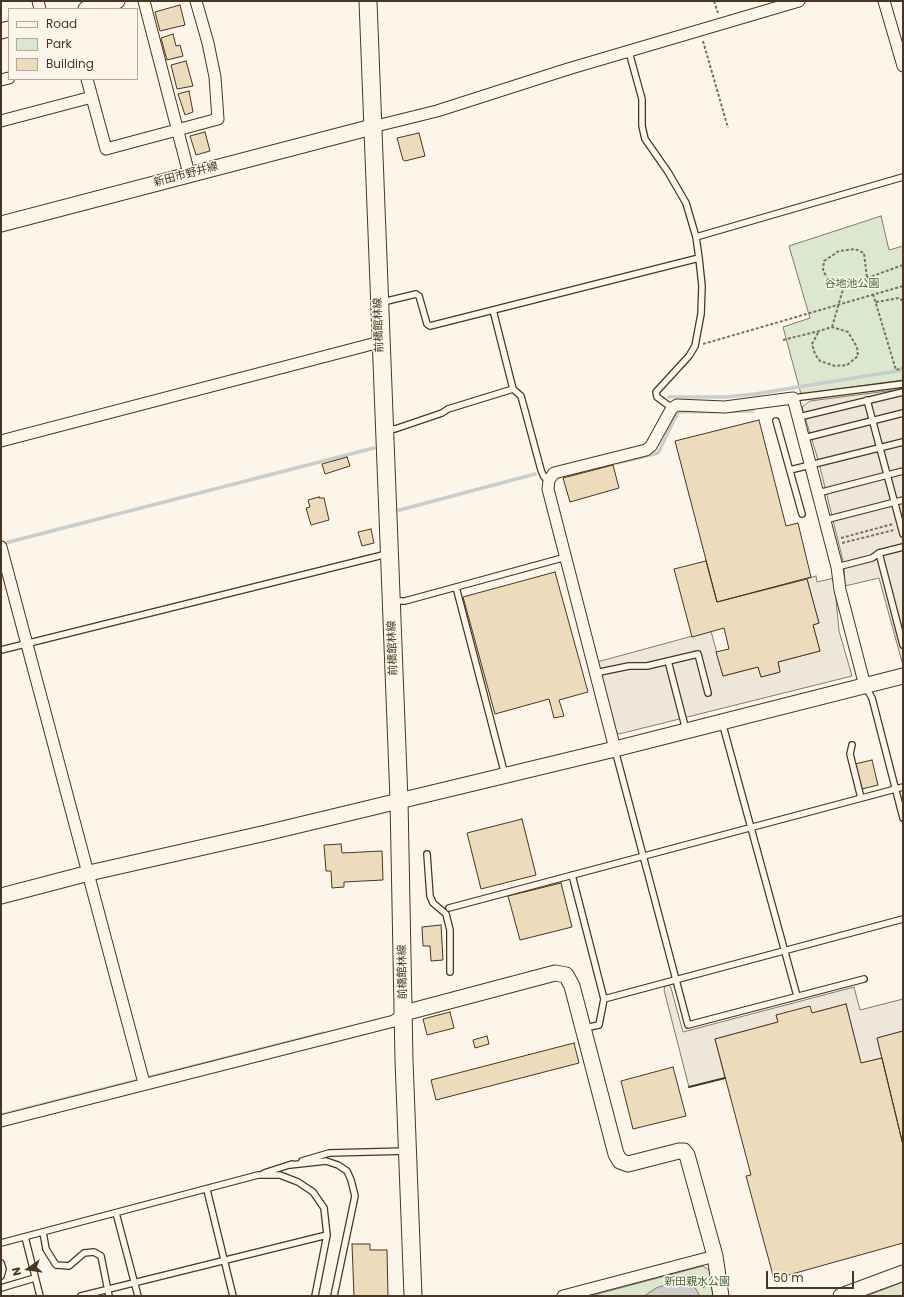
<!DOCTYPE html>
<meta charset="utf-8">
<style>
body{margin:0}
#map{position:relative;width:904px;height:1297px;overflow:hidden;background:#fbf6e9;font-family:Poppins,sans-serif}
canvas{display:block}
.frame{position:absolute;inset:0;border:2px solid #4a3520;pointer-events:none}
.legend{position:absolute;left:8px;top:8px;width:130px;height:72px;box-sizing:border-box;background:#fbf6e9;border:1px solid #b4a999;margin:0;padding:5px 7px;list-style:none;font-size:12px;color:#4a3520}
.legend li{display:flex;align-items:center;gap:8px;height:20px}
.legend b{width:20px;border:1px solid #b4a999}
.north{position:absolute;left:8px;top:1249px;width:40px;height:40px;-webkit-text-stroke:3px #fbf6e9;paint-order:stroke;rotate:257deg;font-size:11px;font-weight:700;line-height:16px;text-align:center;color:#4a3520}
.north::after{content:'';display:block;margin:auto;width:14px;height:18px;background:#4a3520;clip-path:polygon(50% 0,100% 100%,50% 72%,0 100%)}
.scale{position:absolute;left:766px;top:1271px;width:88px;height:18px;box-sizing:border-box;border:2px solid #4a3520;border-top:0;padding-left:5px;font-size:12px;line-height:14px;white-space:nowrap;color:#4a3520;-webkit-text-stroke:3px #fbf6e9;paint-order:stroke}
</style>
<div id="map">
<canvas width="904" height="1297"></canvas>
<div class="frame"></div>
<ul class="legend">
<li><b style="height:5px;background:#fbf6e9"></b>Road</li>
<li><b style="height:11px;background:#dce7d0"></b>Park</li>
<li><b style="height:11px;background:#ecdcbc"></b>Building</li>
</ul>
<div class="north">N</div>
<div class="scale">50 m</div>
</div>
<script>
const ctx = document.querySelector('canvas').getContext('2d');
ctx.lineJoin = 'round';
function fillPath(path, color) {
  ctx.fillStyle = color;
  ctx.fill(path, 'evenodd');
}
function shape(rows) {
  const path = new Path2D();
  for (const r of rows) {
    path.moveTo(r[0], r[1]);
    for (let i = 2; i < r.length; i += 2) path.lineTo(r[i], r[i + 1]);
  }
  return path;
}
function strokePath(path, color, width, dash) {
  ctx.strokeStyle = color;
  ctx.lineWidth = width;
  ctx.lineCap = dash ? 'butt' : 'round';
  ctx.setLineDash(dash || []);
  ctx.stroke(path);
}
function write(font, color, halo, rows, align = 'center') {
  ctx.font = font + ' Poppins,"Noto Sans JP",sans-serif';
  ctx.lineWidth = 3;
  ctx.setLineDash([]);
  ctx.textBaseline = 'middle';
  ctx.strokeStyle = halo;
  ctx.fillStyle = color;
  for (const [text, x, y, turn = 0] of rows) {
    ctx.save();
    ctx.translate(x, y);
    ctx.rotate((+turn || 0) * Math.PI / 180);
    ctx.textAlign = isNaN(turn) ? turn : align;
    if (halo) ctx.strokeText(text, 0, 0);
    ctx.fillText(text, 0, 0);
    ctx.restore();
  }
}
const green = shape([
 [881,216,889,250,903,246,903,380,801,394,783,327,810,318,789,246,881,216],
 [703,1266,710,1271,713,1296,590,1296,703,1266],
 [903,1282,903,1296,866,1296,885,1289,903,1282]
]);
fillPath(green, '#dce7d0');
strokePath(green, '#887966', 1);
const parking = shape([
 [903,389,903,661,902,662,879,578,845,586,844,565,819,463,802,407,810,401,903,389],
 [816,576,817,582,834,578,839,631,852,676,619,734,616,732,597,662,711,631,723,676,758,667,761,677,780,672,778,662,820,651,813,625,819,623,807,579,816,576],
 [669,985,671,988,683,1032,854,987,860,1010,903,999,903,1031,877,1038,882,1058,861,1063,846,1004,812,1013,776,1015,778,1022,715,1039,725,1078,689,1087,664,990,665,986,669,985]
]);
fillPath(parking, '#ede7d9');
strokePath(parking, '#887966', 1);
const water = shape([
 [679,1282,694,1286,700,1296,644,1296,658,1287,679,1282]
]);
fillPath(water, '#c9cecd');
strokePath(water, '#887966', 1);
strokePath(shape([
 [669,397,726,397,755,394,903,370],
 [618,463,658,453,678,412,753,411],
 [396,511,535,474],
 [1,544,374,448],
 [1,1115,324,1033]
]), '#c9cecd', 3.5);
const building = shape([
 [180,5,185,25,160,31,155,12,180,5],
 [173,34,176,46,180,45,183,56,167,60,161,38,173,34],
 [186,61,193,86,177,89,171,65,186,61],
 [189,91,193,112,185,115,178,94,189,91],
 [205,132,210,151,196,155,190,136,205,132],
 [419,133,425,156,405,161,403,160,397,138,419,133],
 [759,420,786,526,798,523,811,577,717,602,675,441,759,420],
 [347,457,350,466,325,474,322,464,347,457],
 [613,465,619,488,570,502,563,478,613,465],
 [319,497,319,498,324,498,329,520,311,525,306,508,310,507,308,500,319,497],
 [371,529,374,543,362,546,358,532,371,529],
 [706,561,717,602,807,579,819,623,813,625,820,651,778,662,780,672,761,677,758,667,723,676,716,652,729,649,724,628,692,637,674,569,706,561],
 [555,572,588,692,559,700,564,716,554,718,549,699,495,714,463,597,555,572],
 [872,760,878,785,862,789,855,764,872,760],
 [522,819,536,875,481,889,467,833,522,819],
 [341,844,342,853,382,851,383,880,344,882,344,887,332,888,331,871,326,871,324,845,341,844],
 [561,883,572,927,520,940,508,896,561,883],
 [441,925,443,960,431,961,430,946,423,946,422,927,441,925],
 [846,1004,861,1063,882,1058,903,1145,903,1243,774,1279,746,1176,751,1175,715,1039,778,1022,776,1015,810,1006,812,1013,846,1004],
 [450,1012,454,1028,427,1035,423,1019,450,1012],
 [903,1031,903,1145,877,1038,903,1031],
 [487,1036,489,1044,475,1048,473,1040,487,1036],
 [574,1043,579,1063,436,1100,431,1080,574,1043],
 [673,1067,686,1116,633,1129,621,1081,673,1067],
 [352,1244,370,1244,370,1250,387,1250,388,1296,354,1296,352,1244]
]);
fillPath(building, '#ecdcbc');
strokePath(building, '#4a3520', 1);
const lane = shape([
 [629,52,642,99,642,126,645,139,668,172,686,203,696,237,699,258,702,286,701,314,695,346,689,356,656,392,657,397,672,408],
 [696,237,903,177],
 [381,300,387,301,416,294,419,296,427,324,430,326,699,258],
 [493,310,513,389,521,396,541,470,544,477,549,480],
 [793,398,903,384],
 [867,400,903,534],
 [799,417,903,392],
 [776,421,802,514],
 [386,428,395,429,442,413,448,409,513,389],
 [804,438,903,413],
 [790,470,903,442],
 [818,493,903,471],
 [825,520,903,500],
 [879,553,903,645],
 [837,567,872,558,879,553,903,547],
 [456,587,505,775],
 [394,601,405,601,566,557],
 [1,650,387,554],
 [668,661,686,730],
 [595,673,629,666,647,666,698,654,708,693],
 [865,686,872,698,903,818],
 [722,722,797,996],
 [852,745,850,754,861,798],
 [615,750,688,1025,864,979],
 [427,854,430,896,433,903,446,914,450,930,450,972],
 [572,875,604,999,599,1025,584,1028],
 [449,908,903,787],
 [604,999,903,919],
 [302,1161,329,1153,407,1151],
 [290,1165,326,1161,338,1165,347,1171,351,1180,355,1196,334,1296],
 [264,1173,292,1164],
 [207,1190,233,1296],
 [116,1213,138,1296],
 [43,1232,46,1249,56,1265,69,1266,84,1253,94,1252,101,1256,109,1296],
 [25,1237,40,1296],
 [1,1243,258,1175,280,1175,298,1182,313,1192,324,1208,327,1235,315,1296],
 [1,1263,3,1269,1,1276],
 [1,1288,35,1278],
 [81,1296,327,1235]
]);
const street = shape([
 [38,1,40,9],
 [144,1,189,174],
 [884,1,903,66],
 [87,79,106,149,218,119,215,77,208,43,196,1],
 [1,80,9,78],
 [1,121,92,97],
 [372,127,437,111,568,69,799,1],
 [1,441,380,342],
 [1,547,144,1083],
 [615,749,548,489,549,480,554,473,646,450,651,446,672,408,677,405,725,407,793,398,837,567,840,590,865,686],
 [1,1121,394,1021,404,1013],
 [563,1296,715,1256]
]);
const secondary = shape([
 [86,9,117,1],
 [1,31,9,29],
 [1,224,372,127],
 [1,896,89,873,266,833,615,749,903,676],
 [404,1013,555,973,566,975,572,986,616,1154,620,1161,628,1164,679,1151,684,1151,687,1155,715,1256,721,1296],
 [841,1296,903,1273]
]);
const primary = shape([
 [368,1,399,800,404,1060,413,1296]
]);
strokePath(lane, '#4a3520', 8);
strokePath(street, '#4a3520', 13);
strokePath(secondary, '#4a3520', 17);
strokePath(primary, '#4a3520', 19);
strokePath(shape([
 [714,1,718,13],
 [703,41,728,128],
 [867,278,903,265],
 [873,294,896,370,903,368],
 [876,302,899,298,903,301],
 [832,327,844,286,842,284,829,280,823,271,824,261,839,251,855,249,864,253,867,278,849,285,842,284],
 [783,340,819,331,832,327,848,332,857,347,858,356,847,365,835,366,820,361,815,354,812,344,819,331],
 [703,344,903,286],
 [841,538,893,524],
 [842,543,894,530],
 [685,1276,696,1280,706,1289]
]), '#7f6f5c', 2, [3, 2]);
strokePath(lane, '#fbf6e9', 5.5);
strokePath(street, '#fbf6e9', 11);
strokePath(secondary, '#fbf6e9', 15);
strokePath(primary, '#fbf6e9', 17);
strokePath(shape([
 [689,1087,725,1078]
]), '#4a3520', 2);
write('11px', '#4a3520', '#fbf6e9', [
 ["新田市野井線",186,175,-15],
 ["前橋館林線",379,325,-92],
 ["前橋館林線",393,648,-92],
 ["前橋館林線",403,972,-91]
]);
write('11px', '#436837', '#fbf6e9', [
 ["谷地池公園",852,284],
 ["新田親水公園",697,1282]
]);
</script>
